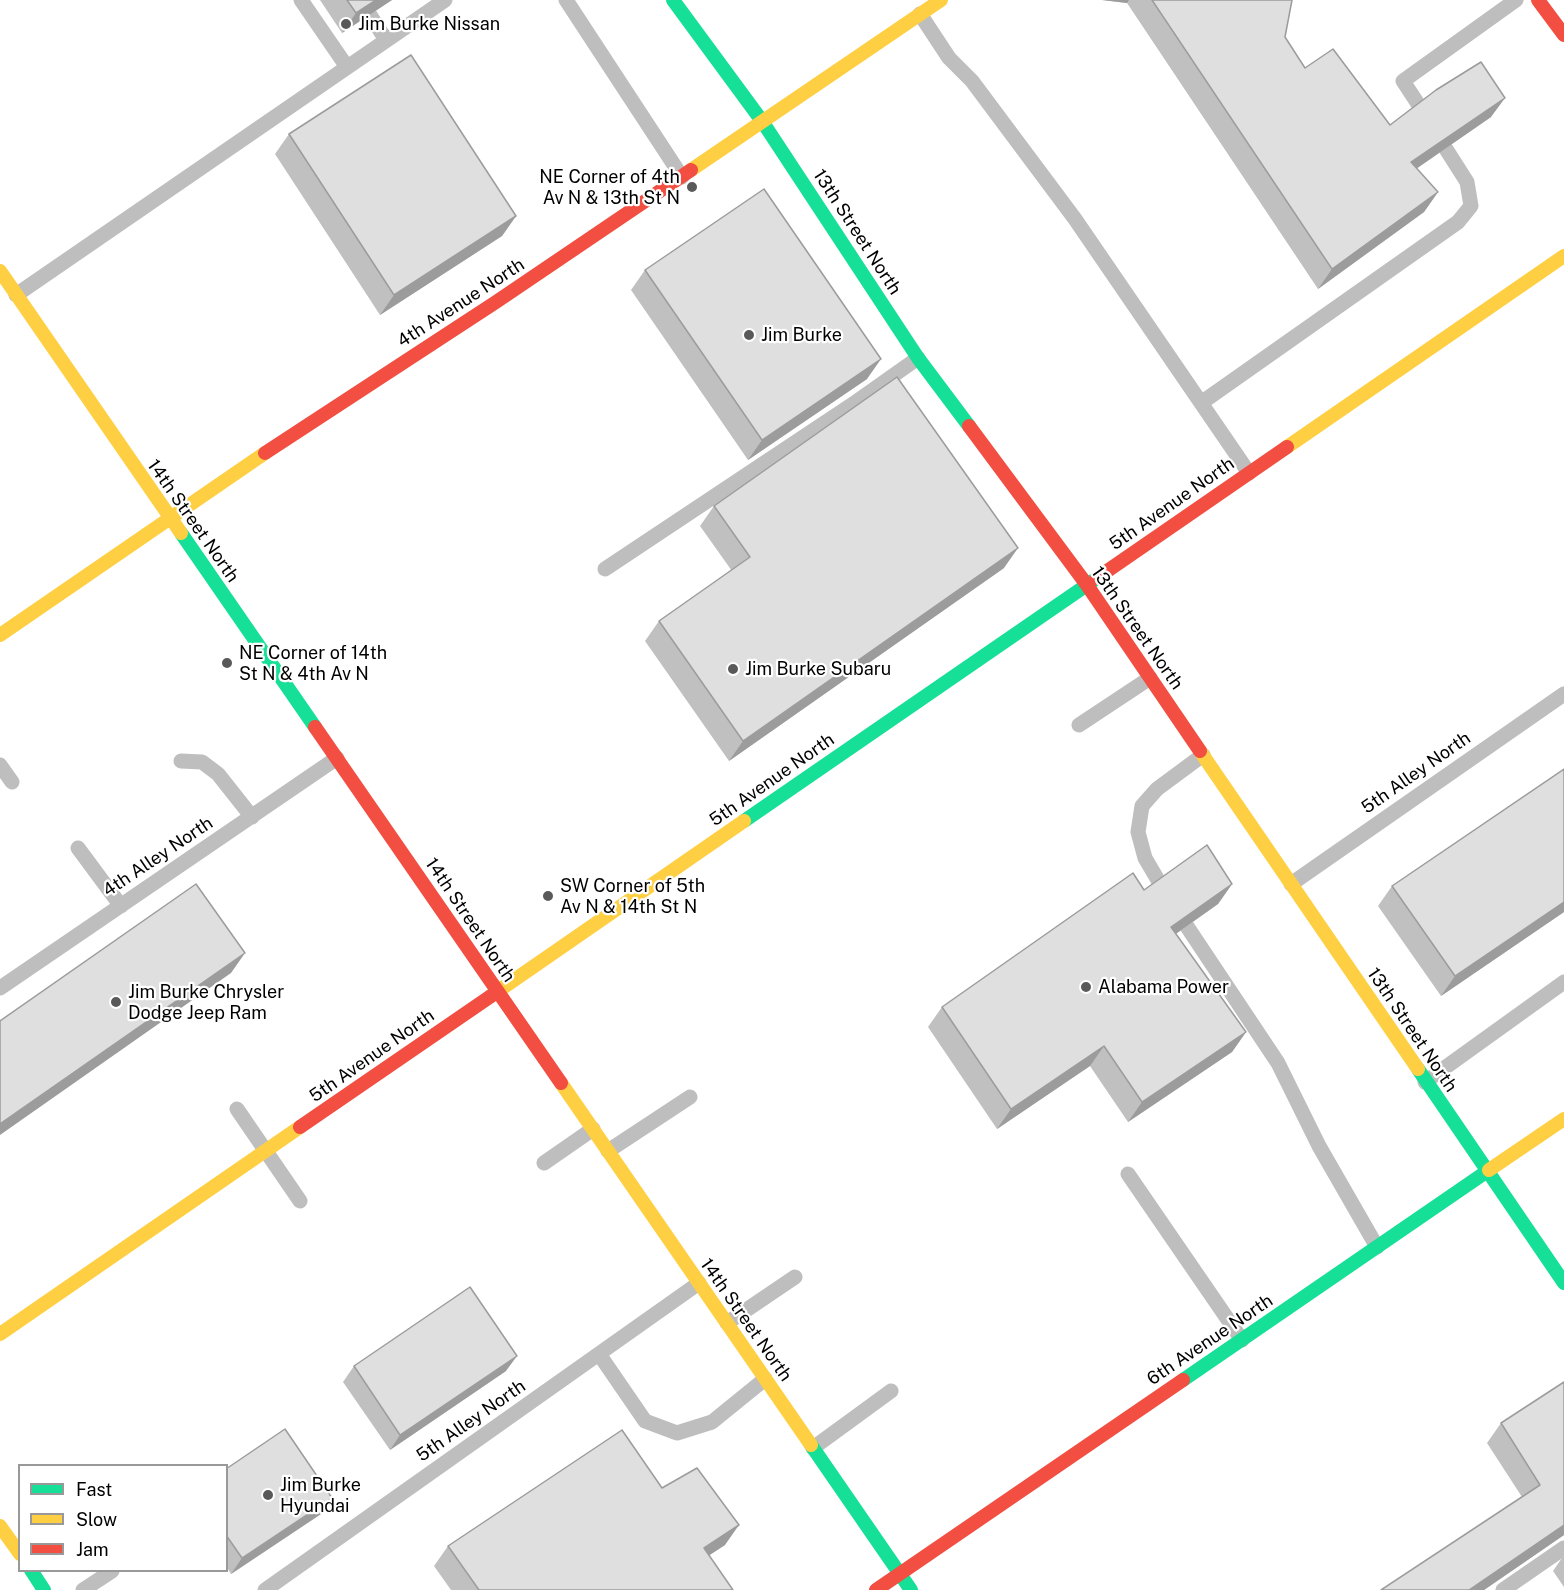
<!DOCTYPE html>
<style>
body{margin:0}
#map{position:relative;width:1564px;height:1590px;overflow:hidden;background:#fff;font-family:"Public Sans",sans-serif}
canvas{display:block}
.legend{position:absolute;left:18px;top:1464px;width:210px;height:108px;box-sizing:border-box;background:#fff;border:2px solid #999;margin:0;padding:8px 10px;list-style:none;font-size:18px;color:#000}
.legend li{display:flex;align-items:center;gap:12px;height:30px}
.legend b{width:30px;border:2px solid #999}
</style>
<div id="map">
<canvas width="1564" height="1590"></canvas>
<ul class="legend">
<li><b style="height:8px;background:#16e098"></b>Fast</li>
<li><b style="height:8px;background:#ffcf43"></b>Slow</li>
<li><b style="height:8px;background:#f24e42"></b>Jam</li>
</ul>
</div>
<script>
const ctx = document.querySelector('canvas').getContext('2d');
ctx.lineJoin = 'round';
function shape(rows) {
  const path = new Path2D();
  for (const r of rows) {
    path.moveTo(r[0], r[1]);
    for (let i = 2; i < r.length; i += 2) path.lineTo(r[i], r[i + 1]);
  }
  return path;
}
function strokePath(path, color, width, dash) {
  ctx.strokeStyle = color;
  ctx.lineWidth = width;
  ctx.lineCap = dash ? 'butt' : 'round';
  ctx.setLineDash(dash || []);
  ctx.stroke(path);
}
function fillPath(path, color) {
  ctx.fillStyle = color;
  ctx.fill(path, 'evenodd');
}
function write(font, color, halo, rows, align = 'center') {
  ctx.font = font + ' "Public Sans",sans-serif';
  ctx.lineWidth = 4.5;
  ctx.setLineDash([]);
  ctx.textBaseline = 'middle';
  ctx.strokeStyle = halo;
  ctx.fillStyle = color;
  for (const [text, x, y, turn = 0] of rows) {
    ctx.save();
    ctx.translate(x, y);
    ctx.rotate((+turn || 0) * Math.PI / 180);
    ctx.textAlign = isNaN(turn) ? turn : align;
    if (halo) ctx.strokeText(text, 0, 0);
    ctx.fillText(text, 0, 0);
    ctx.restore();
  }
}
strokePath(shape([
 [301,0,347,67],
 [566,0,682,177],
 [920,14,949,58,972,81,1075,219,1249,473],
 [370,15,386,40],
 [1422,110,1403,81,1516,0],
 [16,295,445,0],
 [1201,403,1458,222,1471,206,1467,182,1446,149],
 [605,569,853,404,918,358],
 [1079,725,1150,678],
 [181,761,202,762,218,774,252,817],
 [0,765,12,782],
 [78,848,121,906],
 [1291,884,1564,694],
 [1162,887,1145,858,1138,832,1142,806,1157,789,1203,755],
 [1186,925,1278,1063,1319,1146,1377,1247],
 [0,988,337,758],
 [1425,1082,1564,982],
 [237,1109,300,1201],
 [608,1151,690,1097],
 [544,1163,593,1129],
 [1128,1174,1242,1340],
 [727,1323,795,1277],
 [599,1354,645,1421,677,1433,712,1422,765,1379],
 [813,1448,891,1391],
 [83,1590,112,1571],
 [265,1590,699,1283],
 [1503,1590,1564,1548]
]), '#bebebe', 15);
strokePath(shape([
 [673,0,762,121,918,358,969,426],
 [181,533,315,727],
 [744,821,1097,578],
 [1418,1069,1564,1283],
 [1183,1380,1489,1170],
 [811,1445,911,1590],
 [31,1570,44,1590]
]), '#16e098', 14);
strokePath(shape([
 [691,170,941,0],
 [0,271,181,533],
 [1287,447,1564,256],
 [0,635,265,453],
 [1200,751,1418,1069],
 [491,996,744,821],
 [561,1083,811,1445],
 [1489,1170,1564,1119],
 [0,1334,300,1127],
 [0,1526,20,1554]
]), '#ffcf43', 14);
strokePath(shape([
 [1538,0,1564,35],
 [969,426,1087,585,1200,751],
 [265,453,496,302,691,170],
 [1097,578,1287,447],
 [315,727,561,1083],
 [300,1127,491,996],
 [876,1590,1183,1380]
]), '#f24e42', 14);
fillPath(shape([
 [320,0,392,0,342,33],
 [1102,0,1292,0,1285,37,1305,68,1390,125,1491,117,1416,169,1438,192,1424,212,1318,289,1127,3],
 [289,134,516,216,502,236,380,315,275,154],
 [645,270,867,379,748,460,631,290],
 [714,506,1004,568,729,761,645,641,659,621,732,571,700,526],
 [1564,769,1564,912,1441,996,1378,906,1392,886],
 [1232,884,1218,904,1176,934,1246,1032,1232,1052,1128,1122,1090,1066,997,1129,928,1027,942,1007,1144,890],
 [354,1366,506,1371,390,1450,343,1382],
 [1564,1382,1564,1535,1484,1590,1381,1590,1522,1497,1487,1443,1501,1423],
 [226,1469,332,1498,321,1514,231,1574,226,1566],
 [662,1488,725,1545,709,1555,733,1590,451,1590,434,1566,448,1546],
 [1564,1555,1564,1587,1553,1571]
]), '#c0c0c0');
fillPath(shape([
 [376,0,392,0,342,33,356,13],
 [1102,0,1129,0,1127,3],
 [1505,98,1491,117,1397,182,1411,162],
 [1438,192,1424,212,1318,289,1332,269],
 [516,216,502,236,380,315,394,295],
 [881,359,867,379,748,460,762,440],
 [1018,548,1004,568,729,761,743,741],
 [1232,884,1218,904,1157,947,1171,927],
 [1564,902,1564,912,1441,996,1455,976],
 [245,953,231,973,0,1135,0,1124],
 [1246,1032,1232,1052,1128,1122,1142,1102],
 [1104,1046,1090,1066,997,1129,1011,1109],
 [517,1356,506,1371,390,1450,400,1435],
 [332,1498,321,1514,231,1574,242,1558],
 [739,1525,725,1545,690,1568,704,1548],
 [1564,1525,1564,1535,1484,1590,1469,1590]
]), '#9c9c9c');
const building = shape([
 [347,0,376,0,356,13,347,0],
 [1152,0,1292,0,1285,37,1305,68,1333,49,1390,125,1436,90,1481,62,1505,98,1411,162,1438,192,1332,269,1152,0],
 [411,55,516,216,394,295,289,134,411,55],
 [764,189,881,359,762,440,645,270,764,189],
 [897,377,1018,548,743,741,659,621,750,557,714,506,897,377],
 [1564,769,1564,902,1455,976,1392,886,1564,769],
 [1207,845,1232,884,1171,927,1246,1032,1142,1102,1104,1046,1011,1109,942,1007,1133,873,1144,890,1207,845],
 [196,884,245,953,0,1124,0,1021,196,884],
 [470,1287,517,1356,400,1435,354,1366,470,1287],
 [1564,1382,1564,1525,1469,1590,1381,1590,1540,1485,1501,1423,1564,1382],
 [285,1429,332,1498,242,1558,226,1535,226,1469,285,1429],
 [622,1430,662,1488,697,1468,739,1525,704,1548,733,1590,479,1590,448,1546,622,1430]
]);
fillPath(building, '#dfdfdf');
strokePath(building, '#9c9c9c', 1.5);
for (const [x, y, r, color] of [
 [346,24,6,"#595959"],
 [692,187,6,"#595959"],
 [749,335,6,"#595959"],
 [227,663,6,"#595959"],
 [733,669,6,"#595959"],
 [548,896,6,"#595959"],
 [1086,987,6,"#595959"],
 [116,1002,6,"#595959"],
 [268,1495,6,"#595959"]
]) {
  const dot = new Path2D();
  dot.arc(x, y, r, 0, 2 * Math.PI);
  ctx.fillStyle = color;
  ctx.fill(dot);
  strokePath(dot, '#fff', 2);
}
write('18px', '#000', '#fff', [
 ["Jim Burke Nissan",358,24],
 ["NE Corner of 4th",680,177,"right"],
 ["Av N & 13th St N",680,198,"right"],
 ["Jim Burke",761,335],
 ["NE Corner of 14th",239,653],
 ["St N & 4th Av N",239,674],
 ["Jim Burke Subaru",745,669],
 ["SW Corner of 5th",560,886],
 ["Av N & 14th St N",560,907],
 ["Alabama Power",1098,987],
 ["Jim Burke Chrysler",128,992],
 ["Dodge Jeep Ram",128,1013],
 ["Jim Burke",280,1485],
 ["Hyundai",280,1506]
], 'left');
write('18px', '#000', '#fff', [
 ["13th Street North",857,232,57],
 ["4th Avenue North",461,303,-33],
 ["5th Avenue North",1172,504,-35],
 ["14th Street North",193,521,55],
 ["13th Street North",1137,628,55],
 ["5th Alley North",1416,773,-35],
 ["5th Avenue North",772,780,-35],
 ["4th Alley North",158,857,-34],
 ["14th Street North",470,920,56],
 ["13th Street North",1412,1030,56],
 ["5th Avenue North",372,1056,-35],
 ["14th Street North",746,1320,55],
 ["6th Avenue North",1210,1340,-34],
 ["5th Alley North",471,1421,-35]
]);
</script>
